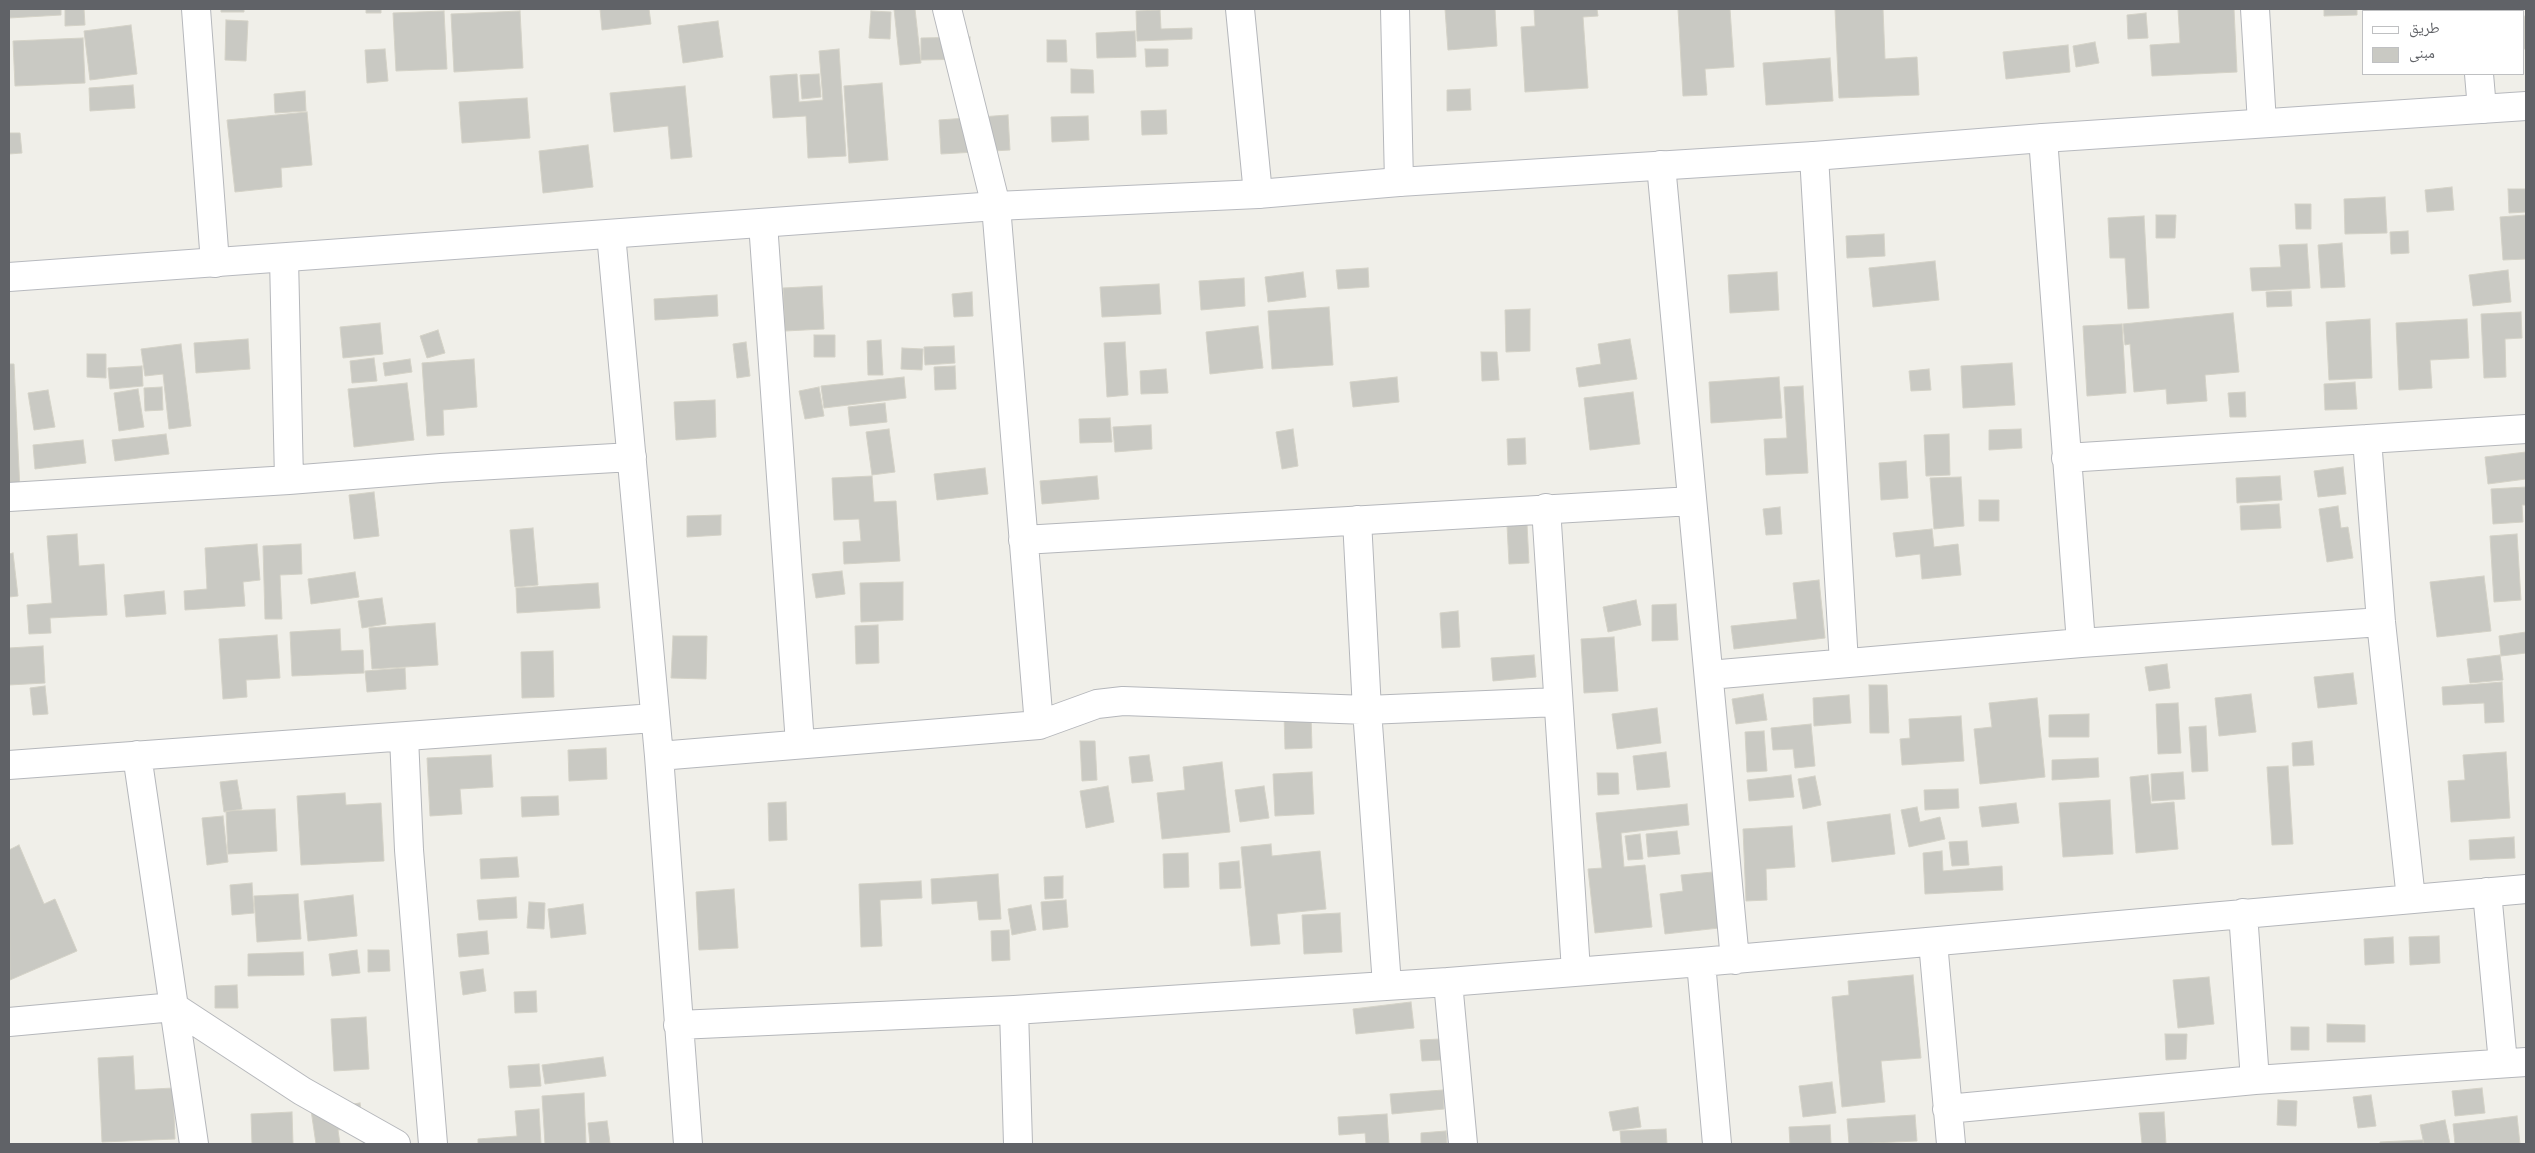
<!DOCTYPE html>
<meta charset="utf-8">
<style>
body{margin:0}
#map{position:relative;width:2535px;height:1153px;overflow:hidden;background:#f0efe9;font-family:"Nunito Sans","Noto Naskh Arabic",sans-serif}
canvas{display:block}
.frame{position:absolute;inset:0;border:10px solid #606267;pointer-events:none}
.legend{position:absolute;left:2362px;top:10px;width:162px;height:65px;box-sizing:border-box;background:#fff;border:1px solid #bfc0c2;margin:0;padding:6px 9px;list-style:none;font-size:15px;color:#606267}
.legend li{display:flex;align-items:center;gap:10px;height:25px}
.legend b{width:25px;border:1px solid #bfc0c2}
</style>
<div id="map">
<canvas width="2535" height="1153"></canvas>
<div class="frame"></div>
<ul class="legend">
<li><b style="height:6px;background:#fff"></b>طريق</li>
<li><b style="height:14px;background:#c9c9c3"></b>مبنى</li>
</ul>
</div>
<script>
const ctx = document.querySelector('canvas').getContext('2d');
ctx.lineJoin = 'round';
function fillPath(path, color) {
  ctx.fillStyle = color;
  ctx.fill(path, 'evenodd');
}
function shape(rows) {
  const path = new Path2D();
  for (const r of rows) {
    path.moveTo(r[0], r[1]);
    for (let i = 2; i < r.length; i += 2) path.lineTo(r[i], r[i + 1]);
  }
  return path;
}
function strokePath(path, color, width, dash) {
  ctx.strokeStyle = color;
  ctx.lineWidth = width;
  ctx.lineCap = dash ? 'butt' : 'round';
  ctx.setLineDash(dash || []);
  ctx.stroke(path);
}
const building = shape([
 [9,9,61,9,61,15,9,18,9,9],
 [65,9,84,9,85,25,65,26,65,9],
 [221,9,244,9,244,12,221,12,221,9],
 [366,9,381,9,381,13,366,13,366,9],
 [600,9,649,9,651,24,602,30,600,9],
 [894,9,915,9,921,63,900,65,894,9],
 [1445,9,1495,9,1497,46,1448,50,1445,9],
 [1534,9,1597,9,1598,16,1583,17,1588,88,1525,92,1521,27,1535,26,1534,9],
 [1678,9,1730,9,1734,67,1705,69,1707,95,1683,96,1678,9],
 [1835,9,1883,9,1885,59,1917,57,1919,95,1839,98,1835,9],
 [2178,9,2234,9,2237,72,2152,76,2150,45,2180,43,2178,9],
 [2324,9,2357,9,2357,15,2324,16,2324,9],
 [1160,10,1161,29,1192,28,1192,39,1137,41,1136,11,1160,10],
 [444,11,447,69,396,71,393,13,444,11],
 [520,11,523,68,454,72,451,14,520,11],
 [871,11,891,12,890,39,869,38,871,11],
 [2146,13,2148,38,2128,39,2127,15,2146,13],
 [2524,16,2526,24,2526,49,2524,49,2524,16],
 [226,20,248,21,246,61,225,60,226,20],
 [718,21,723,57,683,63,678,26,718,21],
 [131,25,137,74,90,80,84,31,131,25],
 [1135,31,1136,57,1097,58,1096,33,1135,31],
 [970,37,970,59,921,60,921,38,970,37],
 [83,38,85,83,15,86,13,41,83,38],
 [1047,40,1066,40,1067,62,1047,62,1047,40],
 [2095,42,2099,63,2076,67,2073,46,2095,42],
 [2068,45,2070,72,2006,79,2003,52,2068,45],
 [385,49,388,81,367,83,365,50,385,49],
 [839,49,846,156,808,158,806,116,773,118,770,76,797,74,799,102,823,100,819,51,839,49],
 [1145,49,1168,49,1168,66,1146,67,1145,49],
 [1830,58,1833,101,1766,105,1763,63,1830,58],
 [1071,69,1093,70,1094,93,1071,93,1071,69],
 [819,74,821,97,802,99,800,75,819,74],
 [882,83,888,160,849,163,844,86,882,83],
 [133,85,135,108,90,111,89,88,133,85],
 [685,86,692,157,671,159,668,126,614,132,610,93,685,86],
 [1470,89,1471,110,1447,111,1447,90,1470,89],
 [305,91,306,111,275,113,274,94,305,91],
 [527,98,530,138,462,143,459,102,527,98],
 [1166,110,1167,134,1142,135,1141,111,1166,110],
 [307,112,312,165,281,168,282,187,235,192,227,120,307,112],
 [1008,115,1010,150,941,154,939,120,1008,115],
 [1088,116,1089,140,1052,142,1051,117,1088,116],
 [9,133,20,133,22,153,9,154,9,133],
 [588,145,593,187,543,193,539,151,588,145],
 [2452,187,2454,210,2427,212,2425,190,2452,187],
 [2508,189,2526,189,2526,212,2509,213,2508,189],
 [2385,197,2387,233,2345,234,2344,199,2385,197],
 [2295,204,2311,204,2311,229,2296,229,2295,204],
 [2156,215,2176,215,2175,238,2156,238,2156,215],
 [2526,215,2526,259,2503,260,2500,217,2526,215],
 [2144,216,2149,308,2128,309,2125,258,2110,258,2108,218,2144,216],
 [2408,231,2409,253,2391,254,2390,232,2408,231],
 [1884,234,1885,256,1847,258,1846,236,1884,234],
 [2342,243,2345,287,2321,288,2318,245,2342,243],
 [2307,244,2310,288,2252,291,2250,268,2281,267,2279,245,2307,244],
 [1935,261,1939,300,1873,307,1869,268,1935,261],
 [1368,268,1369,287,1338,289,1336,270,1368,268],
 [2508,270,2511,302,2473,306,2469,275,2508,270],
 [1303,272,1306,297,1268,302,1265,277,1303,272],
 [1777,272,1779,310,1730,313,1728,275,1777,272],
 [1244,278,1245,306,1201,310,1199,281,1244,278],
 [1159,284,1161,314,1102,317,1100,287,1159,284],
 [822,286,824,329,785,331,783,288,822,286],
 [2291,291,2292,306,2267,307,2266,292,2291,291],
 [972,292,973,316,954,317,952,294,972,292],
 [717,295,718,316,655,320,654,299,717,295],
 [1329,307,1333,365,1272,369,1268,311,1329,307],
 [1530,309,1530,351,1506,352,1505,310,1530,309],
 [2521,312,2522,338,2505,339,2506,377,2484,378,2481,314,2521,312],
 [2233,313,2239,372,2205,375,2207,401,2167,404,2166,389,2134,392,2130,344,2125,345,2123,324,2233,313],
 [2370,319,2372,378,2329,380,2326,322,2370,319],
 [2467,319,2469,358,2430,360,2432,388,2399,390,2396,323,2467,319],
 [380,323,383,354,343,358,340,327,380,323],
 [2122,324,2126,393,2087,396,2083,326,2122,324],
 [1258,326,1263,368,1210,374,1206,332,1258,326],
 [438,330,445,353,427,358,420,336,438,330],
 [814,335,835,335,835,357,814,357,814,335],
 [248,339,250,369,196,373,194,343,248,339],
 [1630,339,1637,379,1579,387,1576,368,1601,364,1598,344,1630,339],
 [881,340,883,375,868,375,867,341,881,340],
 [746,342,750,376,737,378,733,344,746,342],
 [1125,342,1128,395,1107,397,1104,343,1125,342],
 [181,344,191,426,169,429,163,374,145,376,141,349,181,344],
 [954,346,955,363,925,365,924,347,954,346],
 [902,348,923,349,922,370,901,369,902,348],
 [1481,352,1497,352,1499,380,1482,381,1481,352],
 [87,354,106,354,106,378,87,377,87,354],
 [374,358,377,381,352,383,350,361,374,358],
 [410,359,412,372,385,376,383,363,410,359],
 [474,359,477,407,443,410,444,435,427,436,422,363,474,359],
 [2012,363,2015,405,1963,408,1961,366,2012,363],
 [9,364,14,364,20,490,9,491,9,364],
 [142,366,143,386,110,389,108,368,142,366],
 [955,366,956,389,935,390,934,367,955,366],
 [1166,369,1168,393,1141,394,1140,371,1166,369],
 [1929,369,1931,390,1911,391,1909,371,1929,369],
 [904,377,906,398,824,408,821,386,904,377],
 [1397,377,1399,402,1353,407,1350,382,1397,377],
 [1779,377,1782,418,1711,423,1709,382,1779,377],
 [2355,382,2357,409,2325,410,2324,384,2355,382],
 [407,383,414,440,354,447,348,389,407,383],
 [1803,386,1808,473,1766,475,1764,439,1787,438,1784,387,1803,386],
 [162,387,163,410,145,411,144,388,162,387],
 [819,387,824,416,805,419,799,391,819,387],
 [138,389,144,427,119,431,114,393,138,389],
 [48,390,55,427,34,430,28,393,48,390],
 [1633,392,1640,444,1590,450,1584,398,1633,392],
 [2245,392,2246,417,2230,417,2228,393,2245,392],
 [715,400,716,437,676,440,674,402,715,400],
 [885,403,887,422,850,426,848,407,885,403],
 [1110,418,1112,442,1080,443,1079,419,1110,418],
 [1151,425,1152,449,1115,452,1113,427,1151,425],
 [889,429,895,472,872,475,866,432,889,429],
 [1293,429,1298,466,1282,469,1276,432,1293,429],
 [2021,429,2022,448,1989,450,1989,430,2021,429],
 [166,434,169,454,115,461,112,440,166,434],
 [1949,434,1950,475,1926,476,1924,435,1949,434],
 [1525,438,1526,464,1508,465,1507,439,1525,438],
 [83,440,86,463,35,469,33,445,83,440],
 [2526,452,2526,479,2488,484,2485,457,2526,452],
 [1906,461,1908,498,1881,500,1879,463,1906,461],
 [2343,467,2346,494,2318,497,2314,471,2343,467],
 [985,468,988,494,937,500,934,474,985,468],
 [872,476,874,502,896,501,900,561,844,564,843,542,861,541,859,519,834,520,832,478,872,476],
 [1097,476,1099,499,1042,504,1040,481,1097,476],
 [2280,476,2282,500,2237,503,2236,478,2280,476],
 [1961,477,1964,526,1934,529,1930,478,1961,477],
 [2526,487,2526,505,2522,505,2523,522,2493,524,2491,489,2526,487],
 [374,492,379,536,354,539,349,495,374,492],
 [1979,500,1999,500,1999,521,1979,521,1979,500],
 [2279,504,2281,528,2241,530,2240,506,2279,504],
 [2338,506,2341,528,2348,527,2353,558,2327,562,2319,509,2338,506],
 [1780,507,1782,534,1766,535,1763,509,1780,507],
 [721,515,721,535,687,537,687,516,721,515],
 [1527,524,1529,563,1509,564,1507,525,1527,524],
 [533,528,538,585,515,587,510,530,533,528],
 [1932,529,1934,547,1958,544,1961,575,1922,579,1920,554,1896,557,1893,533,1932,529],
 [77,534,79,566,104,564,107,615,50,618,51,633,29,634,27,605,52,603,47,536,77,534],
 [2517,534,2521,600,2494,602,2490,536,2517,534],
 [257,544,260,580,243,582,245,606,185,610,184,591,207,589,205,548,257,544],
 [301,544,302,574,280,575,282,619,265,619,263,546,301,544],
 [13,553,18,596,9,597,9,554,13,553],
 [842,571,845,594,816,598,812,574,842,571],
 [355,572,359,597,311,604,308,579,355,572],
 [2484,576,2491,631,2437,637,2430,582,2484,576],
 [1819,580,1825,638,1734,649,1731,626,1797,619,1793,583,1819,580],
 [903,582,903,620,861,622,860,583,903,582],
 [598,583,600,608,517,613,516,588,598,583],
 [164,591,166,614,126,617,124,595,164,591],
 [382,598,386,624,362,628,358,601,382,598],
 [1636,600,1641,625,1608,632,1603,607,1636,600],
 [1676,604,1678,640,1652,641,1652,605,1676,604],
 [1458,611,1460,647,1442,648,1440,613,1458,611],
 [435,623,438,665,372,669,369,628,435,623],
 [878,625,879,663,856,664,855,626,878,625],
 [340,629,341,651,363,650,364,673,292,676,290,632,340,629],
 [2526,632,2526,653,2501,656,2499,636,2526,632],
 [277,635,280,678,246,680,247,697,223,699,219,639,277,635],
 [673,636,707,636,706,679,671,678,673,636],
 [1614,637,1618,691,1584,693,1581,639,1614,637],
 [43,646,45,683,9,685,9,648,43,646],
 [553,651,554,697,522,698,521,652,553,651],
 [1534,655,1536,677,1493,681,1491,658,1534,655],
 [2500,655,2503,680,2470,683,2467,659,2500,655],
 [2167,664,2170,688,2149,691,2145,667,2167,664],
 [405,668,406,689,367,692,365,671,405,668],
 [2353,673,2357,704,2318,708,2314,677,2353,673],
 [2502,682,2504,722,2485,723,2484,703,2443,705,2442,687,2502,682],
 [1869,685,1887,685,1889,733,1870,733,1869,685],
 [45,686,48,714,33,715,30,688,45,686],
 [1763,694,1767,720,1736,724,1732,699,1763,694],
 [2251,694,2256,732,2219,736,2215,698,2251,694],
 [1849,695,1851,723,1814,726,1813,698,1849,695],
 [2037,698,2045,777,1980,784,1974,729,1992,727,1989,703,2037,698],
 [2178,703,2181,753,2158,754,2156,704,2178,703],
 [1657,708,1661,743,1617,749,1612,714,1657,708],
 [1311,714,1312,748,1285,749,1284,715,1311,714],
 [2089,714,2089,737,2049,737,2049,715,2089,714],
 [1961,716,1964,761,1902,765,1900,739,1910,738,1909,719,1961,716],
 [1811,724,1815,766,1795,768,1793,749,1773,750,1771,728,1811,724],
 [2206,726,2208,771,2192,772,2189,727,2206,726],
 [1764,731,1767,771,1747,772,1745,732,1764,731],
 [1080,741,1095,741,1097,780,1082,781,1080,741],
 [2312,741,2314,765,2293,766,2292,743,2312,741],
 [606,748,607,779,569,781,568,750,606,748],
 [1666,752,1670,787,1637,790,1633,756,1666,752],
 [2506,752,2510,818,2451,822,2448,781,2465,780,2463,755,2506,752],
 [491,755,493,787,460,789,462,814,430,816,427,758,491,755],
 [1149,755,1153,781,1132,783,1129,757,1149,755],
 [2098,758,2099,777,2052,780,2052,760,2098,758],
 [1222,762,1230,832,1162,839,1157,793,1185,790,1183,767,1222,762],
 [2288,766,2293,844,2272,845,2267,767,2288,766],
 [1312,772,1314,814,1275,816,1273,774,1312,772],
 [2183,772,2185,799,2152,801,2151,774,2183,772],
 [1597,773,1618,773,1619,794,1598,795,1597,773],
 [1791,775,1794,797,1749,801,1747,780,1791,775],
 [2148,775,2151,804,2174,802,2178,849,2136,853,2130,777,2148,775],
 [1815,776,1821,805,1803,809,1798,779,1815,776],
 [237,780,242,809,224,812,220,782,237,780],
 [1108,786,1114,822,1086,828,1080,791,1108,786],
 [1264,786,1269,818,1240,822,1235,790,1264,786],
 [1958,789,1959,808,1925,810,1924,790,1958,789],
 [345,793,346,805,381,803,384,861,301,865,297,796,345,793],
 [558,796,559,815,522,817,521,797,558,796],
 [2110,800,2113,854,2063,857,2059,803,2110,800],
 [786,802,787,840,769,841,768,803,786,802],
 [2016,803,2019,823,1982,827,1979,807,2016,803],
 [1687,804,1689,825,1621,833,1624,867,1645,865,1652,927,1595,933,1588,869,1602,868,1596,813,1687,804],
 [1917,807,1920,822,1940,817,1945,839,1909,847,1901,810,1917,807],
 [275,809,277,851,228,854,226,811,275,809],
 [1890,814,1895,854,1832,862,1827,822,1890,814],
 [223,816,228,862,207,865,202,818,223,816],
 [1792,826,1795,867,1766,869,1767,900,1746,901,1743,829,1792,826],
 [1677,831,1680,854,1648,857,1646,834,1677,831],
 [1640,834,1643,859,1628,860,1625,836,1640,834],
 [2514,837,2515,858,2470,860,2469,840,2514,837],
 [1967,841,1969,865,1952,866,1949,842,1967,841],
 [1271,844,1272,856,1320,851,1326,909,1277,914,1280,944,1251,946,1241,847,1271,844],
 [19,845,44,904,55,899,77,951,10,980,9,850,19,845],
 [1942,851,1943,871,2002,866,2003,890,1925,894,1923,853,1942,851],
 [1188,853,1189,887,1164,888,1163,854,1188,853],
 [517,857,519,877,481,879,480,859,517,857],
 [1239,861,1241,888,1220,889,1219,863,1239,861],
 [1713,872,1719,928,1665,934,1660,894,1683,891,1681,875,1713,872],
 [998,874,1001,919,979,920,977,901,932,904,931,879,998,874],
 [1063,876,1063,898,1045,899,1044,877,1063,876],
 [921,881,922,898,880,900,882,946,861,947,859,884,921,881],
 [252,883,254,913,232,915,230,885,252,883],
 [734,889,738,948,699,950,696,892,734,889],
 [298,894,301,939,257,942,254,896,298,894],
 [353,895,357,936,308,941,304,901,353,895],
 [516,897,517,918,479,920,477,900,516,897],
 [1066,900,1068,927,1043,930,1041,902,1066,900],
 [529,902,545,903,544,929,527,928,529,902],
 [583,904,586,934,551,938,548,909,583,904],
 [1031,905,1036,930,1012,935,1008,909,1031,905],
 [1340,913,1342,952,1304,954,1302,915,1340,913],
 [1009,930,1010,960,992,961,991,931,1009,930],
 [487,931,489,954,459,957,457,934,487,931],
 [2439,936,2440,963,2410,965,2409,937,2439,936],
 [2393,937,2394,963,2365,965,2364,939,2393,937],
 [357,950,360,973,332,976,329,954,357,950],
 [368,950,389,950,390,971,368,972,368,950],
 [303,952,304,975,248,976,248,954,303,952],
 [483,969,486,991,463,995,460,972,483,969],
 [1913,975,1921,1058,1881,1061,1885,1102,1842,1107,1832,997,1849,995,1848,981,1913,975],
 [2209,977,2214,1024,2178,1028,2173,980,2209,977],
 [237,985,238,1008,215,1008,215,986,237,985],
 [536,991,537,1012,515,1013,514,992,536,991],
 [1411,1002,1414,1028,1356,1034,1353,1009,1411,1002],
 [366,1017,369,1069,334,1071,331,1019,366,1017],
 [2327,1024,2365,1025,2365,1042,2327,1042,2327,1024],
 [2291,1027,2309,1027,2309,1050,2291,1050,2291,1027],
 [2165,1034,2187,1034,2186,1059,2166,1060,2165,1034],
 [1440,1039,1441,1060,1422,1061,1420,1040,1440,1039],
 [133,1056,135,1090,173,1088,175,1139,102,1142,98,1058,133,1056],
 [603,1057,606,1076,545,1084,542,1065,603,1057],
 [539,1064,541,1086,510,1088,508,1066,539,1064],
 [1832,1082,1836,1113,1803,1117,1799,1086,1832,1082],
 [2482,1088,2485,1113,2455,1116,2452,1091,2482,1088],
 [1443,1090,1444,1109,1392,1114,1390,1094,1443,1090],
 [584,1093,586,1144,545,1144,542,1096,584,1093],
 [2371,1095,2376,1126,2358,1128,2353,1097,2371,1095],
 [2278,1100,2297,1101,2296,1126,2277,1125,2278,1100],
 [360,1103,363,1127,338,1130,340,1144,316,1144,311,1110,360,1103],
 [1638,1107,1641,1127,1613,1131,1609,1112,1638,1107],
 [539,1109,541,1144,478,1144,478,1139,517,1136,515,1111,539,1109],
 [292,1112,293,1144,252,1144,251,1114,292,1112],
 [2164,1112,2166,1144,2142,1144,2139,1113,2164,1112],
 [1387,1114,1389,1144,1366,1144,1365,1133,1339,1135,1338,1117,1387,1114],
 [1915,1115,1917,1141,1849,1144,1847,1119,1915,1115],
 [2517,1116,2520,1144,2455,1144,2453,1124,2517,1116],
 [2445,1120,2450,1144,2424,1144,2420,1125,2445,1120],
 [607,1121,610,1143,590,1144,588,1123,607,1121],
 [1830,1125,1831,1144,1790,1144,1789,1127,1830,1125],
 [1666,1129,1667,1144,1621,1144,1620,1131,1666,1129],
 [1446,1131,1447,1144,1421,1144,1421,1133,1446,1131],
 [2423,1140,2423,1144,2380,1144,2380,1142,2423,1140]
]);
fillPath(building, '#c9c9c3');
strokePath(building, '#d4d2c7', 1);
const street = shape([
 [196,9,215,263],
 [947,9,996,206,1039,725],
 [1240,9,1258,194],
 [1395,9,1399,182],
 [2255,9,2262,123],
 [2475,9,2476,11],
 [2479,74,2482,109],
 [2043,138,2081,643],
 [1814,156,1844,663],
 [1661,165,1735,960],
 [763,223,800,744],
 [611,234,659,756,688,1144],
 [284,258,289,480],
 [2367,439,2381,622,2411,899],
 [2066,458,2526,429],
 [9,497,289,480,441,468,632,457],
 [1546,508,1576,971],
 [1357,520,1367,710,1387,985],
 [1023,540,1692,501],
 [1709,675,2081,643,2381,622],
 [404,737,409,850,433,1144],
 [137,755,194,1144],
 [659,756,1039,725,1097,704,1123,701,1367,710,1558,702],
 [9,765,654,718],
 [2487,892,2503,1063],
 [2243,913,2255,1080],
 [1933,942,1951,1144],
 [1701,962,1717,1144],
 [1448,982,1463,1144],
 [1014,1010,1018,1144],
 [9,1022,174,1007,302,1091,396,1144],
 [678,1025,1014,1010,1448,982,1701,962,2526,889],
 [1947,1109,2255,1080,2526,1062]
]);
const secondary = shape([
 [9,277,996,206,1258,194,1399,182,1814,156,2043,138,2526,106]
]);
strokePath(street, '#b5b7bb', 30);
strokePath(secondary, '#b7b9be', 30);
strokePath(street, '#fff', 28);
strokePath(secondary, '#fff', 28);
</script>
